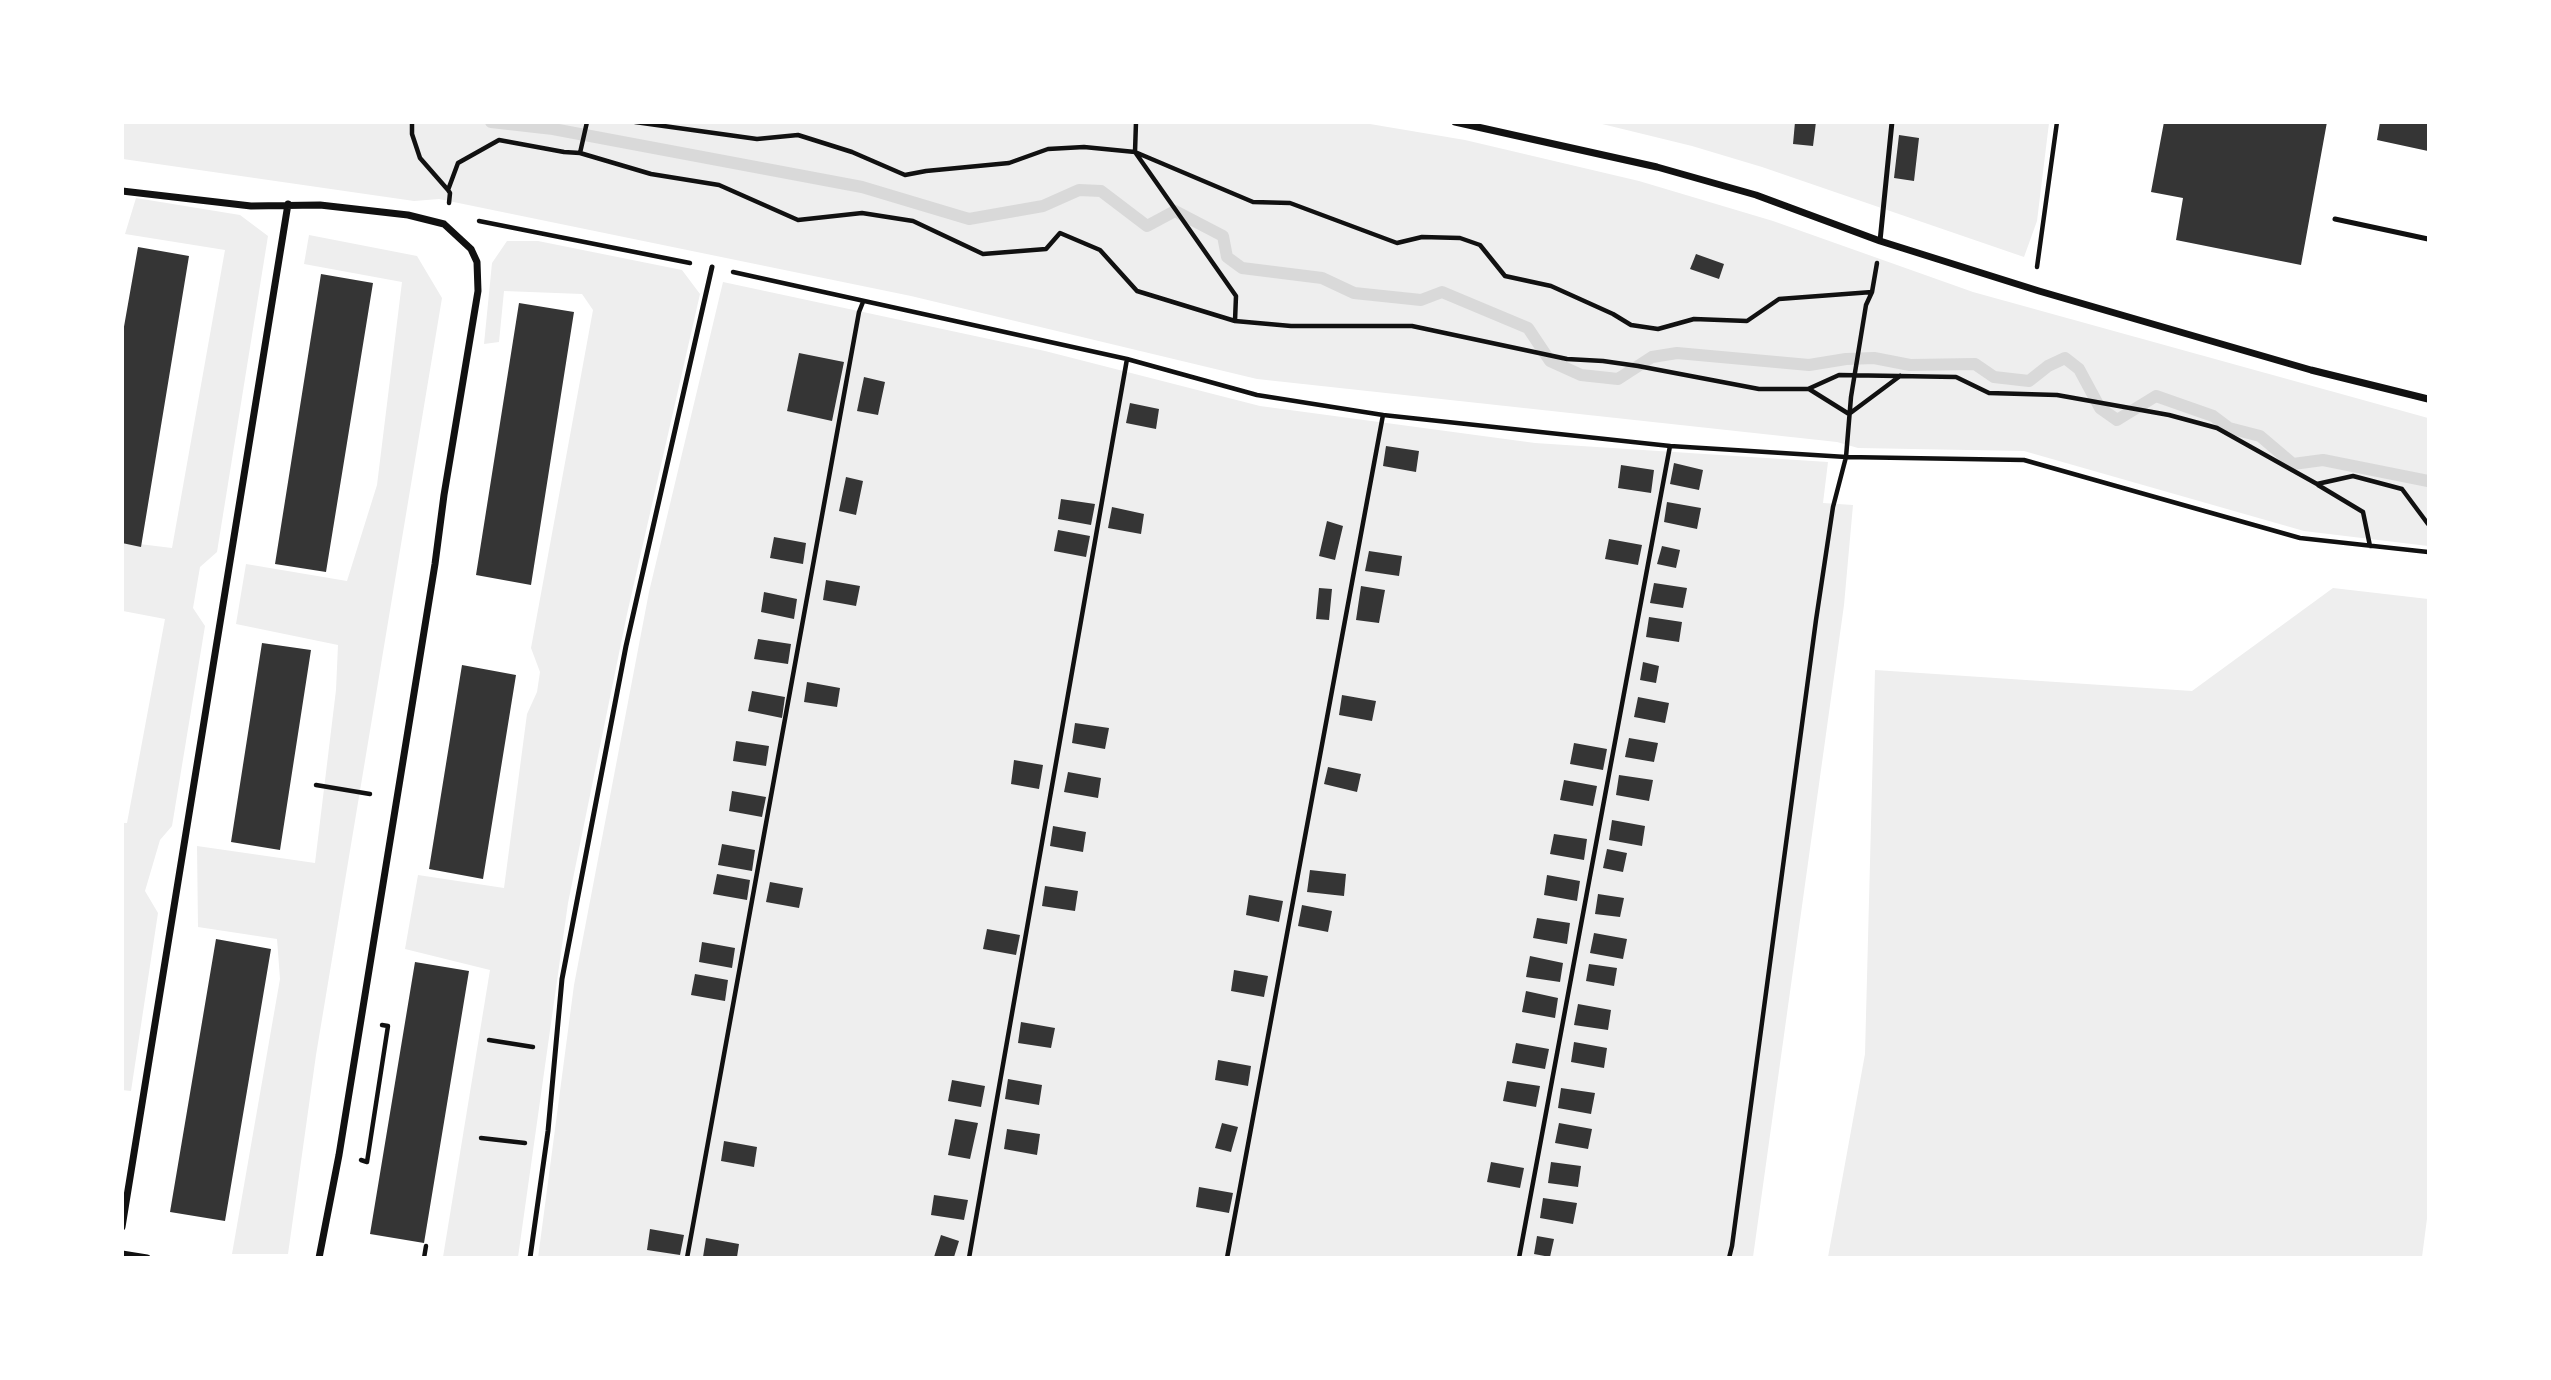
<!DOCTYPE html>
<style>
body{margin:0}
#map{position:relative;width:2551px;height:1380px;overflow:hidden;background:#fff;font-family:"Archivo Narrow",sans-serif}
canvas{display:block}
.frame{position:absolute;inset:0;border:124px solid #fff;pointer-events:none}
</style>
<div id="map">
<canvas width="2551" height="1380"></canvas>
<div class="frame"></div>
</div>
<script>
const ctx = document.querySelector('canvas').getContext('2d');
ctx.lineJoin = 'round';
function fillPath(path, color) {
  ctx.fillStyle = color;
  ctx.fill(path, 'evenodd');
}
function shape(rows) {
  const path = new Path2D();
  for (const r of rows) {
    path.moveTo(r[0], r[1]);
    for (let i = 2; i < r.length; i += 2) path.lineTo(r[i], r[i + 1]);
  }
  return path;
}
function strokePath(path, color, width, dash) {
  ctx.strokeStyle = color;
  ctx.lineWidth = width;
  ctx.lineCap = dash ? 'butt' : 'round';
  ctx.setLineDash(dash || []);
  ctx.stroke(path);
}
fillPath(shape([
 [123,122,1364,123,1465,140,1639,181,1773,221,1973,292,2428,418,2428,546,2304,531,2024,451,1858,448,1837,442,1257,379,911,296,439,199,414,201,123,159],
 [1598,123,2049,123,2037,221,2024,257,1762,167,1692,146],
 [136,198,240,215,268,236,217,552,200,567,193,608,205,626,172,826,160,840,145,891,158,913,131,1091,122,1090,122,823,127,823,165,619,123,611,123,542,172,548,225,250,125,234],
 [309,235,417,256,442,298,316,1055,288,1254,232,1254,280,979,277,939,198,927,197,846,315,863,336,690,338,645,236,624,246,564,347,581,377,485,402,282,304,264],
 [507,241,538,241,682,270,700,294,627,614,568,903,518,1257,443,1257,490,970,405,949,418,875,504,888,527,714,537,692,540,672,531,648,593,310,582,294,504,291,499,342,484,344,492,263],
 [723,282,1045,351,1260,406,1535,443,1828,462,1823,503,1853,505,1844,605,1753,1257,538,1258,574,985,649,592],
 [2333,588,2428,599,2428,1211,2422,1257,1828,1257,1865,1054,1875,670,2192,691]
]), '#eee');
strokePath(shape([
 [491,122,553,129,862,187,969,219,1043,206,1079,190,1101,191,1147,226,1175,211,1223,236,1227,257,1242,268,1322,278,1354,293,1421,300,1442,292,1528,328,1550,361,1581,375,1618,379,1652,357,1677,353,1809,365,1846,359,1874,358,1910,365,1975,364,1994,377,2029,381,2048,366,2065,358,2079,369,2100,408,2117,420,2156,396,2213,416,2229,428,2260,436,2293,464,2323,460,2428,481]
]), '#d9d9d9', 12);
fillPath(shape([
 [1795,122,1816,122,1813,146,1793,144],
 [2164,122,2327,122,2301,265,2176,240,2183,198,2151,192],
 [2380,122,2428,122,2428,151,2377,140],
 [1899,135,1919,138,1914,181,1894,178],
 [138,247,189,256,141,547,122,543,122,338],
 [1696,254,1724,264,1719,279,1690,269],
 [321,274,373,283,326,572,275,564],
 [519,303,574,312,531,585,476,575],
 [799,353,844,362,832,421,787,411],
 [864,377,885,382,878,415,857,411],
 [1130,403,1159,409,1156,429,1126,423],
 [1386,446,1419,451,1416,472,1383,466],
 [1674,463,1703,470,1699,490,1670,484],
 [1621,465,1654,470,1651,493,1618,488],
 [846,477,863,481,856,515,839,511],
 [1061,499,1095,504,1091,525,1058,519],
 [1667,502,1701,508,1697,529,1664,522],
 [1112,507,1144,514,1141,534,1108,528],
 [1327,521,1343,526,1335,560,1319,556],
 [1058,530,1090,536,1086,557,1054,551],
 [774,537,806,543,803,564,770,558],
 [1609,539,1642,545,1638,565,1605,559],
 [1662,546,1680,550,1676,568,1657,564],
 [1369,551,1402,556,1399,576,1365,571],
 [826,580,860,586,856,606,823,600],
 [1654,583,1687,588,1683,608,1650,603],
 [1361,586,1385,590,1379,623,1356,620],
 [1319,588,1332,589,1329,620,1316,619],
 [764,592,797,599,794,619,761,612],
 [1649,617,1682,622,1679,642,1646,637],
 [758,639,791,644,788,664,754,659],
 [262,643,311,650,280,850,231,842],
 [1643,662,1659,666,1656,683,1640,680],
 [462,665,516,675,483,879,429,869],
 [807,682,840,688,837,707,804,702],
 [752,691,785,697,782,718,748,711],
 [1342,695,1376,701,1372,721,1339,715],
 [1638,697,1669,703,1665,723,1634,717],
 [1075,723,1109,728,1105,749,1072,743],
 [1629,738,1658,743,1654,762,1625,757],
 [736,741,769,746,766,766,733,761],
 [1574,743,1607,749,1603,770,1570,764],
 [1014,760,1043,765,1039,789,1011,784],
 [1328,767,1361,774,1357,792,1324,784],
 [1068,772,1101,778,1098,798,1064,792],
 [1619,775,1653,780,1649,801,1616,795],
 [1564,780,1597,786,1593,806,1560,800],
 [732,791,766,797,762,817,729,811],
 [1612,820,1645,826,1642,846,1609,840],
 [1053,826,1086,832,1083,852,1050,846],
 [1554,834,1587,839,1584,860,1550,854],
 [722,844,755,850,752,871,718,865],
 [1607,849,1627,853,1623,872,1603,868],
 [1310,870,1346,874,1344,896,1307,892],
 [717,874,750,880,747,900,713,894],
 [1547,875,1580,881,1577,901,1544,895],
 [770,882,803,888,799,908,766,902],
 [1045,886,1078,891,1075,911,1042,906],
 [1598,894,1624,898,1620,917,1595,914],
 [1249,895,1283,901,1279,922,1246,915],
 [1302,905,1332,911,1328,932,1298,926],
 [1537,918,1570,923,1567,944,1533,938],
 [987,929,1020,935,1016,955,983,949],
 [1594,933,1627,939,1623,959,1590,953],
 [216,939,271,949,225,1221,170,1212],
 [702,942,735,948,732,968,699,962],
 [1530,956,1563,963,1560,982,1526,977],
 [415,962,469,971,424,1243,370,1234],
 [1589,964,1617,968,1614,986,1586,981],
 [1234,970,1268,976,1264,997,1231,991],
 [695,974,728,980,725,1001,691,995],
 [1526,991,1558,998,1555,1018,1522,1012],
 [1578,1004,1611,1010,1608,1030,1574,1025],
 [1021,1022,1055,1028,1051,1048,1018,1043],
 [1574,1042,1607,1048,1604,1068,1571,1062],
 [1516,1043,1549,1049,1545,1069,1512,1063],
 [1218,1060,1251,1066,1248,1086,1215,1080],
 [1008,1079,1042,1085,1039,1105,1005,1099],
 [952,1080,985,1086,981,1107,948,1101],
 [1507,1081,1540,1086,1536,1107,1503,1101],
 [1561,1088,1595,1093,1591,1114,1558,1108],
 [955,1119,978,1123,970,1159,948,1155],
 [1222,1123,1238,1127,1231,1152,1215,1148],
 [1559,1123,1592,1129,1588,1149,1555,1143],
 [1007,1129,1040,1134,1037,1155,1004,1149],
 [724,1141,757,1147,754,1167,721,1161],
 [1491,1162,1524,1168,1520,1188,1487,1182],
 [1551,1162,1581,1166,1578,1187,1548,1183],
 [1199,1187,1233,1193,1229,1213,1196,1207],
 [934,1195,968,1200,964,1220,931,1215],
 [1543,1198,1577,1203,1573,1224,1540,1218],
 [650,1229,684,1235,680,1255,647,1250],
 [941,1235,959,1241,954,1257,934,1257],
 [1537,1236,1554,1239,1550,1257,1534,1254],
 [706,1238,739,1244,737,1257,703,1257]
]), '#353535');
strokePath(shape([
 [412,122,412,134,420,158,448,190,450,193,449,203],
 [635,122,757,139,798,135,852,152,905,175,926,171,1009,163,1048,149,1084,147,1135,152,1253,202,1290,203,1397,243,1422,237,1460,238,1480,245,1505,276,1551,286,1613,314,1631,325,1658,329,1694,319,1747,321,1779,299,1872,292],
 [1136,122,1135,152,1236,296,1235,321],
 [580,153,587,122],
 [448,190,458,163,499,140,564,152,580,153,651,174,719,185,798,220,862,213,913,221,983,254,1046,249,1060,233,1100,250,1137,291,1235,321,1291,326,1412,326,1567,359,1603,361,1638,366,1759,389,1808,389,1839,375,1956,377,1989,393,2057,395,2169,415,2217,428,2317,484,2353,476,2402,489,2428,524],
 [479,221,690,263],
 [2037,267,2057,122],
 [733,272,1127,359,1257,395,1383,415,1670,446,1846,457,2024,460,2300,538,2428,552],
 [1809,389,1849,414,1900,376],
 [2318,485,2363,512,2370,546],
 [316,785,370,794],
 [489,1040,533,1047],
 [481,1138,525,1143],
 [361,1160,367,1162,388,1026,382,1025],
 [424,1258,426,1246],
 [687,1258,859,312,863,302],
 [969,1258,1127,359],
 [1227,1258,1383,415],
 [1519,1258,1670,446],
 [1729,1258,1732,1246,1816,620,1833,507,1846,457,1851,397,1866,305,1872,292,1877,263]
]), '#111', 4.5);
strokePath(shape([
 [2335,219,2428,239],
 [1880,241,1892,122],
 [530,1258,548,1131,562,979,626,646,712,267]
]), '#111', 5);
strokePath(shape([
 [1455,122,1657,167,1756,195,1880,241,2039,291,2311,370,2428,399],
 [122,191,251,206,320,205,408,215,444,224,471,249,477,262,478,291,444,495,435,564,339,1155,319,1258],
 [122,1227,288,204],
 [122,1254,147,1258]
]), '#111', 7);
</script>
